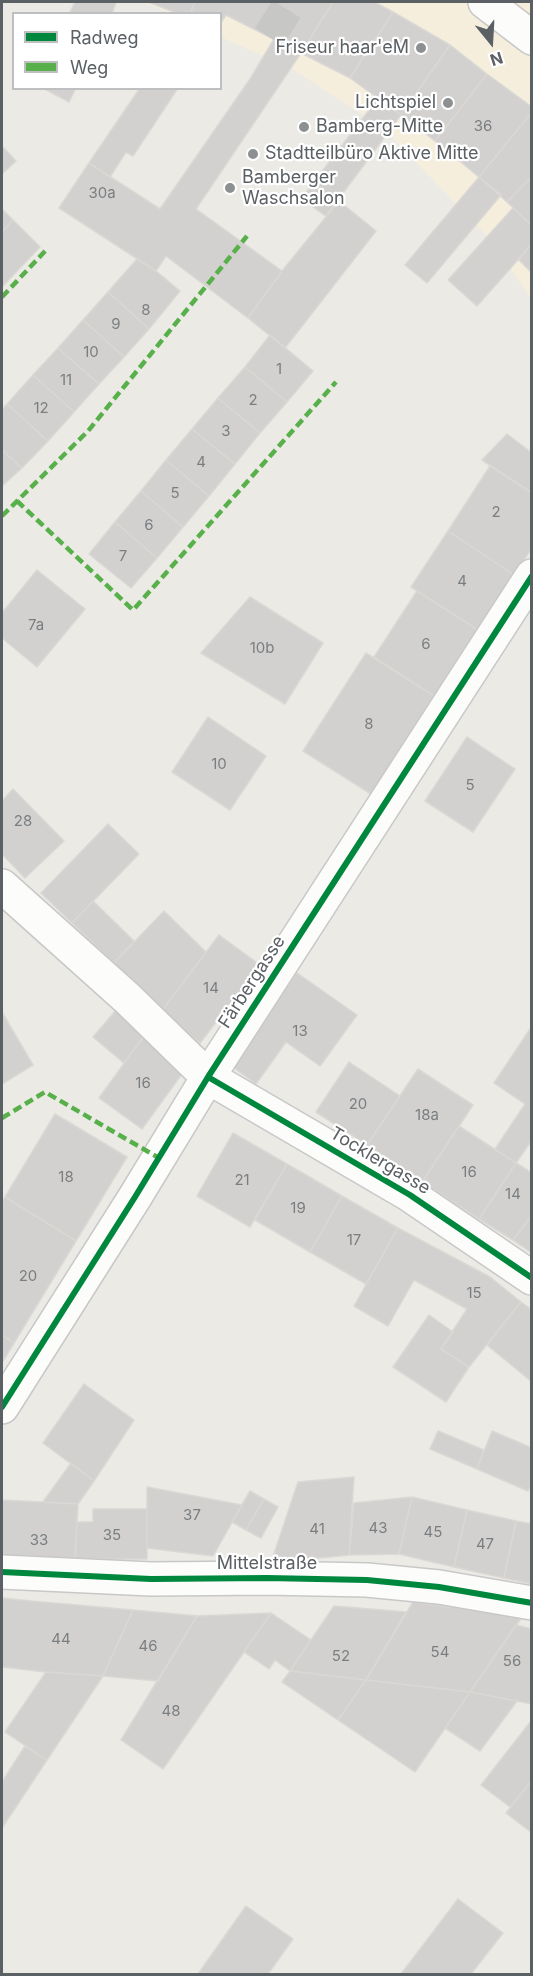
<!DOCTYPE html>
<meta charset="utf-8">
<style>
body{margin:0}
#map{position:relative;width:533px;height:1976px;overflow:hidden;background:#ebeae5;font-family:Inter,sans-serif}
canvas{display:block}
.frame{position:absolute;inset:0;border:3px solid #5b6064;pointer-events:none}
.legend{position:absolute;left:12px;top:12px;width:210px;height:78px;box-sizing:border-box;background:#fff;border:2px solid #bdbfc1;margin:0;padding:8px 10px;list-style:none;font-size:18px;color:#5b6064}
.legend li{display:flex;align-items:center;gap:12px;height:30px}
.legend b{width:30px;border:2px solid #bdbfc1}
.north{position:absolute;left:461px;top:12px;width:60px;height:60px;-webkit-text-stroke:4px #fff;paint-order:stroke;rotate:162deg;font-size:16px;font-weight:700;line-height:24px;text-align:center;color:#5b6064}
.north::after{content:'';display:block;margin:auto;width:21px;height:27px;background:#5b6064;clip-path:polygon(50% 0,100% 100%,50% 72%,0 100%)}
</style>
<div id="map">
<canvas width="533" height="1976"></canvas>
<div class="frame"></div>
<ul class="legend">
<li><b style="height:8px;background:#00873e"></b>Radweg</li>
<li><b style="height:8px;background:#58b04a"></b>Weg</li>
</ul>
<div class="north">N</div>
</div>
<script>
const ctx = document.querySelector('canvas').getContext('2d');
ctx.lineJoin = 'round';
function fillPath(path, color) {
  ctx.fillStyle = color;
  ctx.fill(path, 'evenodd');
}
function shape(rows) {
  const path = new Path2D();
  for (const r of rows) {
    path.moveTo(r[0], r[1]);
    for (let i = 2; i < r.length; i += 2) path.lineTo(r[i], r[i + 1]);
  }
  return path;
}
function strokePath(path, color, width, dash) {
  ctx.strokeStyle = color;
  ctx.lineWidth = width;
  ctx.lineCap = dash ? 'butt' : 'round';
  ctx.setLineDash(dash || []);
  ctx.stroke(path);
}
function write(font, color, halo, rows, align = 'center') {
  ctx.font = font + ' Inter,sans-serif';
  ctx.lineWidth = 4.5;
  ctx.setLineDash([]);
  ctx.textBaseline = 'middle';
  ctx.strokeStyle = halo;
  ctx.fillStyle = color;
  for (const [text, x, y, turn = 0] of rows) {
    ctx.save();
    ctx.translate(x, y);
    ctx.rotate((+turn || 0) * Math.PI / 180);
    ctx.textAlign = isNaN(turn) ? turn : align;
    if (halo) ctx.strokeText(text, 0, 0);
    ctx.fillText(text, 0, 0);
    ctx.restore();
  }
}
fillPath(shape([
 [143,2,531,2,531,298,489,238,384,129,294,70,221,37,220,14,170,13]
]), '#f6eedd');
const building = shape([
 [75,2,116,2,112,14,69,14,75,2],
 [148,2,195,2,190,14,179,14,148,2],
 [195,2,333,2,301,53,226,15,220,24,220,14,190,14,195,2],
 [333,2,374,2,393,12,350,78,301,53,333,2],
 [393,12,450,45,401,115,350,78,393,12],
 [274,39,301,53,196,209,282,271,248,318,166,256,156,271,59,208,89,163,160,209,250,79,274,39],
 [450,45,487,74,435,141,401,115,450,45],
 [487,74,532,107,532,112,479,177,435,141,487,74],
 [43,88,76,88,69,102,43,88],
 [140,88,178,88,133,156,126,152,110,177,89,163,140,88],
 [379,97,401,115,326,216,301,199,379,97],
 [532,112,532,176,507,202,479,177,532,112],
 [2,146,16,161,2,174,2,146],
 [532,176,532,226,507,202,532,176],
 [479,177,501,195,427,283,405,265,479,177],
 [339,201,376,231,285,348,248,318,282,271,339,201],
 [513,208,532,226,532,244,477,306,448,280,513,208],
 [2,209,13,220,2,232,2,209],
 [13,220,40,247,2,287,2,232,13,220],
 [532,244,532,273,518,259,532,244],
 [137,259,156,271,180,291,149,329,108,292,137,259],
 [108,292,149,329,124,357,83,320,108,292],
 [83,320,124,357,99,384,58,348,83,320],
 [270,335,313,371,287,402,245,367,270,335],
 [58,348,99,384,74,412,33,375,58,348],
 [245,367,287,402,260,433,218,398,245,367],
 [33,375,74,412,48,441,7,404,33,375],
 [218,398,260,433,235,464,192,429,218,398],
 [7,404,48,441,22,468,2,450,2,410,7,404],
 [192,429,235,464,209,496,166,460,192,429],
 [507,434,532,453,532,493,482,460,507,434],
 [2,450,22,468,2,486,2,450],
 [166,460,209,496,183,527,141,491,166,460],
 [490,466,532,493,532,548,514,575,448,531,490,466],
 [141,491,183,527,157,558,115,522,141,491],
 [115,522,157,558,131,588,89,554,115,522],
 [448,531,514,575,478,630,411,587,448,531],
 [37,570,85,609,37,667,2,638,2,613,37,570],
 [417,591,478,630,434,696,374,657,417,591],
 [250,597,323,643,285,704,201,653,250,597],
 [366,653,434,696,371,794,303,751,366,653],
 [208,717,266,756,230,810,172,772,208,717],
 [467,737,515,769,473,832,425,801,467,737],
 [13,789,64,841,25,878,2,854,2,801,13,789],
 [108,824,139,854,72,923,41,893,108,824],
 [93,901,134,941,114,963,72,923,93,901],
 [164,911,206,952,161,1012,114,963,164,911],
 [219,935,260,965,200,1043,161,1012,219,935],
 [297,973,357,1015,320,1066,286,1042,256,1084,230,1065,297,973],
 [117,1009,146,1033,124,1063,93,1037,117,1009],
 [2,1012,33,1065,2,1084,2,1012],
 [532,1026,532,1140,516,1163,495,1149,525,1104,494,1083,532,1026],
 [146,1033,187,1067,142,1129,99,1098,146,1033],
 [349,1062,400,1096,367,1145,316,1112,349,1062],
 [418,1069,473,1105,422,1182,367,1145,418,1069],
 [55,1114,127,1157,76,1241,5,1197,55,1114],
 [459,1126,516,1163,479,1219,422,1182,459,1126],
 [233,1133,287,1164,250,1227,197,1196,233,1133],
 [516,1163,532,1173,532,1215,513,1240,479,1219,516,1163],
 [287,1164,342,1196,310,1252,255,1220,287,1164],
 [342,1196,398,1228,366,1284,310,1252,342,1196],
 [5,1197,76,1241,14,1343,2,1335,2,1202,5,1197],
 [532,1215,532,1253,513,1240,532,1215],
 [398,1228,490,1277,521,1302,469,1367,441,1349,467,1309,414,1280,388,1326,354,1306,398,1228],
 [521,1302,532,1310,532,1382,487,1345,521,1302],
 [429,1315,453,1332,441,1349,469,1367,446,1402,393,1367,429,1315],
 [2,1335,14,1343,2,1363,2,1335],
 [84,1384,134,1420,94,1481,43,1443,84,1384],
 [438,1431,484,1450,477,1469,430,1449,438,1431],
 [492,1431,532,1448,532,1483,528,1491,477,1469,492,1431],
 [71,1463,94,1481,78,1504,43,1502,71,1463],
 [354,1477,349,1555,271,1563,298,1482,354,1477],
 [147,1487,242,1505,213,1556,147,1548,147,1487],
 [250,1491,264,1499,246,1530,232,1522,250,1491],
 [412,1497,467,1510,454,1567,399,1554,412,1497],
 [412,1497,399,1554,349,1555,354,1503,412,1497],
 [264,1499,278,1507,261,1538,246,1530,264,1499],
 [2,1500,78,1504,75,1562,2,1558,2,1500],
 [93,1509,147,1509,147,1559,75,1559,77,1522,93,1522,93,1509],
 [467,1510,516,1521,504,1578,454,1567,467,1510],
 [516,1521,532,1524,532,1584,504,1578,516,1521],
 [2,1598,31,1601,133,1610,103,1676,46,1672,2,1667,2,1598],
 [413,1602,427,1604,522,1617,470,1692,366,1680,413,1602],
 [334,1606,406,1612,366,1680,290,1671,334,1606],
 [133,1610,197,1616,158,1681,103,1676,133,1610],
 [271,1613,163,1769,121,1740,197,1616,271,1613],
 [271,1613,311,1640,290,1671,275,1660,269,1669,244,1652,271,1613],
 [516,1625,532,1629,532,1704,470,1692,516,1625],
 [290,1671,366,1680,338,1720,282,1682,290,1671],
 [46,1672,103,1676,47,1760,5,1732,46,1672],
 [366,1680,470,1692,415,1772,338,1720,366,1680],
 [470,1692,517,1701,480,1751,445,1728,470,1692],
 [531,1721,532,1780,510,1807,481,1785,531,1721],
 [25,1746,47,1760,2,1828,2,1782,25,1746],
 [532,1780,532,1833,506,1813,532,1780],
 [458,1899,503,1933,471,1974,401,1974,458,1899],
 [246,1906,293,1939,268,1974,198,1974,246,1906]
]);
fillPath(building, '#d3d1cf');
strokePath(building, '#dad8d4', 1.5);
strokePath(shape([
 [269,37,291,2]
]), '#c7c8c5', 33, [33, 16]);
const minor = shape([
 [485,2,532,38],
 [2,886,127,998,208,1077,410,1195,532,1278],
 [2,1407,135,1197,208,1077,532,576],
 [2,1572,151,1579,267,1578,367,1580,439,1587,532,1603]
]);
strokePath(minor, '#c8c8c8', 36);
strokePath(minor, '#fcfcfb', 33);
strokePath(shape([
 [2,297,48,248],
 [17,501,133,610,336,382],
 [2,516,88,431,247,236],
 [2,1118,45,1092,159,1158]
]), '#58b04a', 4.5, [9, 4.5]);
strokePath(shape([
 [208,1077,410,1195,532,1278],
 [2,1407,135,1197,208,1077,532,576],
 [2,1572,151,1579,267,1578,367,1580,439,1587,532,1603]
]), '#00873e', 6);
for (const [x, y, r, color] of [
 [421,48,6,"#8d9091"],
 [448,103,6,"#8d9091"],
 [304,127,6,"#8d9091"],
 [253,154,6,"#8d9091"],
 [230,188,6,"#8d9091"]
]) {
  const dot = new Path2D();
  dot.arc(x, y, r, 0, 2 * Math.PI);
  ctx.fillStyle = color;
  ctx.fill(dot);
  strokePath(dot, '#fff', 2);
}
write('15px', '#7a7e80', null, [
 ["36",483,126],
 ["30a",102,193],
 ["8",146,310],
 ["9",116,324],
 ["10",91,352],
 ["1",279,369],
 ["11",66,380],
 ["2",253,400],
 ["12",41,408],
 ["3",226,431],
 ["4",201,462],
 ["5",175,493],
 ["2",496,512],
 ["6",149,525],
 ["7",123,556],
 ["4",462,581],
 ["7a",36,625],
 ["6",426,644],
 ["10b",262,648],
 ["8",369,724],
 ["10",219,764],
 ["5",470,785],
 ["28",23,821],
 ["14",211,988],
 ["13",300,1031],
 ["16",143,1083],
 ["20",358,1104],
 ["18a",427,1115],
 ["16",469,1172],
 ["18",66,1177],
 ["21",242,1180],
 ["14",513,1194],
 ["19",298,1208],
 ["17",354,1240],
 ["20",28,1276],
 ["15",474,1293],
 ["37",192,1515],
 ["43",378,1528],
 ["41",317,1529],
 ["45",433,1532],
 ["35",112,1535],
 ["33",39,1540],
 ["47",485,1544],
 ["44",61,1639],
 ["46",148,1646],
 ["54",440,1652],
 ["52",341,1656],
 ["56",512,1661],
 ["48",171,1711]
]);
write('18px', '#5b6064', '#fff', [
 ["Friseur haar'eM",409,48,"right"],
 ["Lichtspiel",436,103,"right"],
 ["Bamberg-Mitte",316,127],
 ["Stadtteilbüro Aktive Mitte",265,154],
 ["Bamberger",242,178],
 ["Waschsalon",242,199]
], 'left');
write('18px', '#5b6064', '#fff', [
 ["Färbergasse",252,982,-57],
 ["Tocklergasse",380,1161,31],
 ["Mittelstraße",267,1564]
]);
</script>
